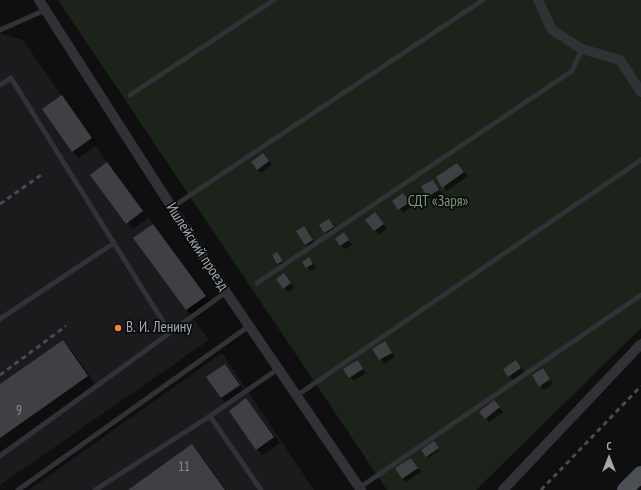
<!DOCTYPE html>
<meta charset="utf-8">
<style>
body{margin:0}
#map{position:relative;width:641px;height:490px;overflow:hidden;background:#0f0f10;font-family:"PT Sans Narrow",sans-serif}
canvas{display:block}
.north{position:absolute;left:589px;top:438px;width:40px;height:40px;-webkit-text-stroke:3px #0a0a0b;paint-order:stroke;rotate:0deg;font-size:11px;font-weight:700;line-height:16px;text-align:center;color:#a0a9b2}
.north::after{content:'';display:block;margin:auto;width:14px;height:18px;background:#a0a9b2;clip-path:polygon(50% 0,100% 100%,50% 72%,0 100%)}
</style>
<div id="map">
<canvas width="641" height="490"></canvas>
<div class="north">С</div>
</div>
<script>
const ctx = document.querySelector('canvas').getContext('2d');
ctx.lineJoin = 'round';
function fillPath(path, color) {
  ctx.fillStyle = color;
  ctx.fill(path, 'evenodd');
}
function shape(rows) {
  const path = new Path2D();
  for (const r of rows) {
    path.moveTo(r[0], r[1]);
    for (let i = 2; i < r.length; i += 2) path.lineTo(r[i], r[i + 1]);
  }
  return path;
}
function strokePath(path, color, width, dash) {
  ctx.strokeStyle = color;
  ctx.lineWidth = width;
  ctx.lineCap = dash ? 'butt' : 'round';
  ctx.setLineDash(dash || []);
  ctx.stroke(path);
}
function write(font, color, halo, rows, align = 'center') {
  ctx.font = font + ' "PT Sans Narrow",sans-serif';
  ctx.lineWidth = 3.5;
  ctx.setLineDash([]);
  ctx.textBaseline = 'middle';
  ctx.strokeStyle = halo;
  ctx.fillStyle = color;
  for (const [text, x, y, turn = 0] of rows) {
    ctx.save();
    ctx.translate(x, y);
    ctx.rotate((+turn || 0) * Math.PI / 180);
    ctx.textAlign = isNaN(turn) ? turn : align;
    if (halo) ctx.strokeText(text, 0, 0);
    ctx.fillText(text, 0, 0);
    ctx.restore();
  }
}
fillPath(shape([
 [0,31,2,34,23,40,107,162,206,296,186,310,209,340,0,485],
 [222,353,314,490,29,490]
]), '#1b1b1d');
fillPath(shape([
 [58,0,641,0,641,328,476,490,387,490]
]), '#1c231b');
fillPath(shape([
 [62,97,68,103,97,145,79,158,73,152],
 [267,158,272,165,261,173,257,169],
 [107,164,113,170,148,218,133,229,127,223],
 [457,164,468,176,447,191,437,178],
 [432,181,442,194,432,200,422,186],
 [407,198,413,206,403,213,393,201],
 [379,218,387,228,379,235,367,220],
 [329,220,337,231,329,236,325,232],
 [152,225,160,233,213,304,195,318,187,309,135,238],
 [304,227,316,244,310,248,306,244],
 [344,234,352,245,345,249,341,246],
 [277,253,286,265,282,268,273,256],
 [308,258,316,268,311,271,307,268],
 [288,278,294,288,288,292,277,279],
 [63,341,71,349,96,385,0,452,0,385],
 [385,343,395,357,384,364,374,349],
 [357,361,366,373,354,381,350,377],
 [516,361,525,372,513,380,509,376],
 [225,365,231,371,245,391,227,404,221,398,207,378],
 [542,369,553,384,544,390,540,386],
 [246,400,252,406,280,443,263,455,257,449],
 [498,406,503,412,489,422,486,418],
 [435,444,440,450,428,458,427,456],
 [192,445,200,454,226,490,129,490],
 [411,459,421,472,406,482,402,478]
]), '#0007');
fillPath(shape([
 [62,95,92,138,72,152,42,109],
 [263,153,269,161,257,170,251,162],
 [107,162,143,211,126,224,90,175],
 [457,163,464,172,442,188,436,177],
 [433,180,439,190,427,197,421,186],
 [403,193,410,202,398,210,392,201],
 [375,212,384,224,374,231,365,220],
 [329,219,334,227,324,233,319,225],
 [153,224,206,296,186,310,133,238],
 [304,226,313,240,305,245,296,231],
 [344,232,349,240,340,246,335,239],
 [277,252,283,261,277,264,272,255],
 [309,257,313,264,306,268,302,262],
 [284,273,291,283,283,289,276,279],
 [63,340,88,376,0,438,0,384],
 [385,341,392,353,379,360,372,349],
 [358,360,363,369,349,378,343,369],
 [516,360,521,368,508,377,503,369],
 [225,364,240,385,221,398,206,377],
 [543,368,550,379,539,387,532,375],
 [246,398,274,437,256,450,229,411],
 [494,400,500,407,485,419,479,412],
 [434,441,439,448,426,457,421,450],
 [192,444,225,490,128,490],
 [411,458,418,468,402,479,395,468]
]), '#3e4043');
strokePath(shape([
 [0,30,45,10],
 [0,85,11,78,170,333],
 [130,95,274,0],
 [171,208,483,0],
 [257,283,572,71,582,49],
 [0,319,114,243],
 [296,396,641,160],
 [210,416,261,490],
 [0,456,226,292],
 [359,488,641,295],
 [18,490,249,326],
 [95,490,210,416,278,369]
]), '#303235', 5);
strokePath(shape([
 [39,0,226,292,361,490],
 [538,0,552,30,582,49,620,60,641,92],
 [503,490,641,344]
]), '#303235', 10);
strokePath(shape([
 [625,490,641,474]
]), '#4c4f54', 16);
strokePath(shape([
 [0,204,41,175],
 [0,375,66,326],
 [541,490,641,386]
]), '#474a4e', 3, [5, 4]);
for (const [x, y, r, color] of [
 [118,328,4,"#f58523"]
]) {
  const dot = new Path2D();
  dot.arc(x, y, r, 0, 2 * Math.PI);
  ctx.fillStyle = color;
  ctx.fill(dot);
  strokePath(dot, '#0a0a0b', 1.5);
}
write('13px', '#888f96', null, [
 ["9",19,411],
 ["11",184,467]
]);
write('15px', '#7b9e76', '#0a0a0b', [
 ["СДТ «Заря»",438,202]
]);
write('15px', '#a0a9b2', '#0a0a0b', [
 ["Ишлейский проезд",197,247,57]
]);
write('15px', '#a0a9b2', '#0a0a0b', [
 ["В. И. Ленину",126,328]
], 'left');
</script>
